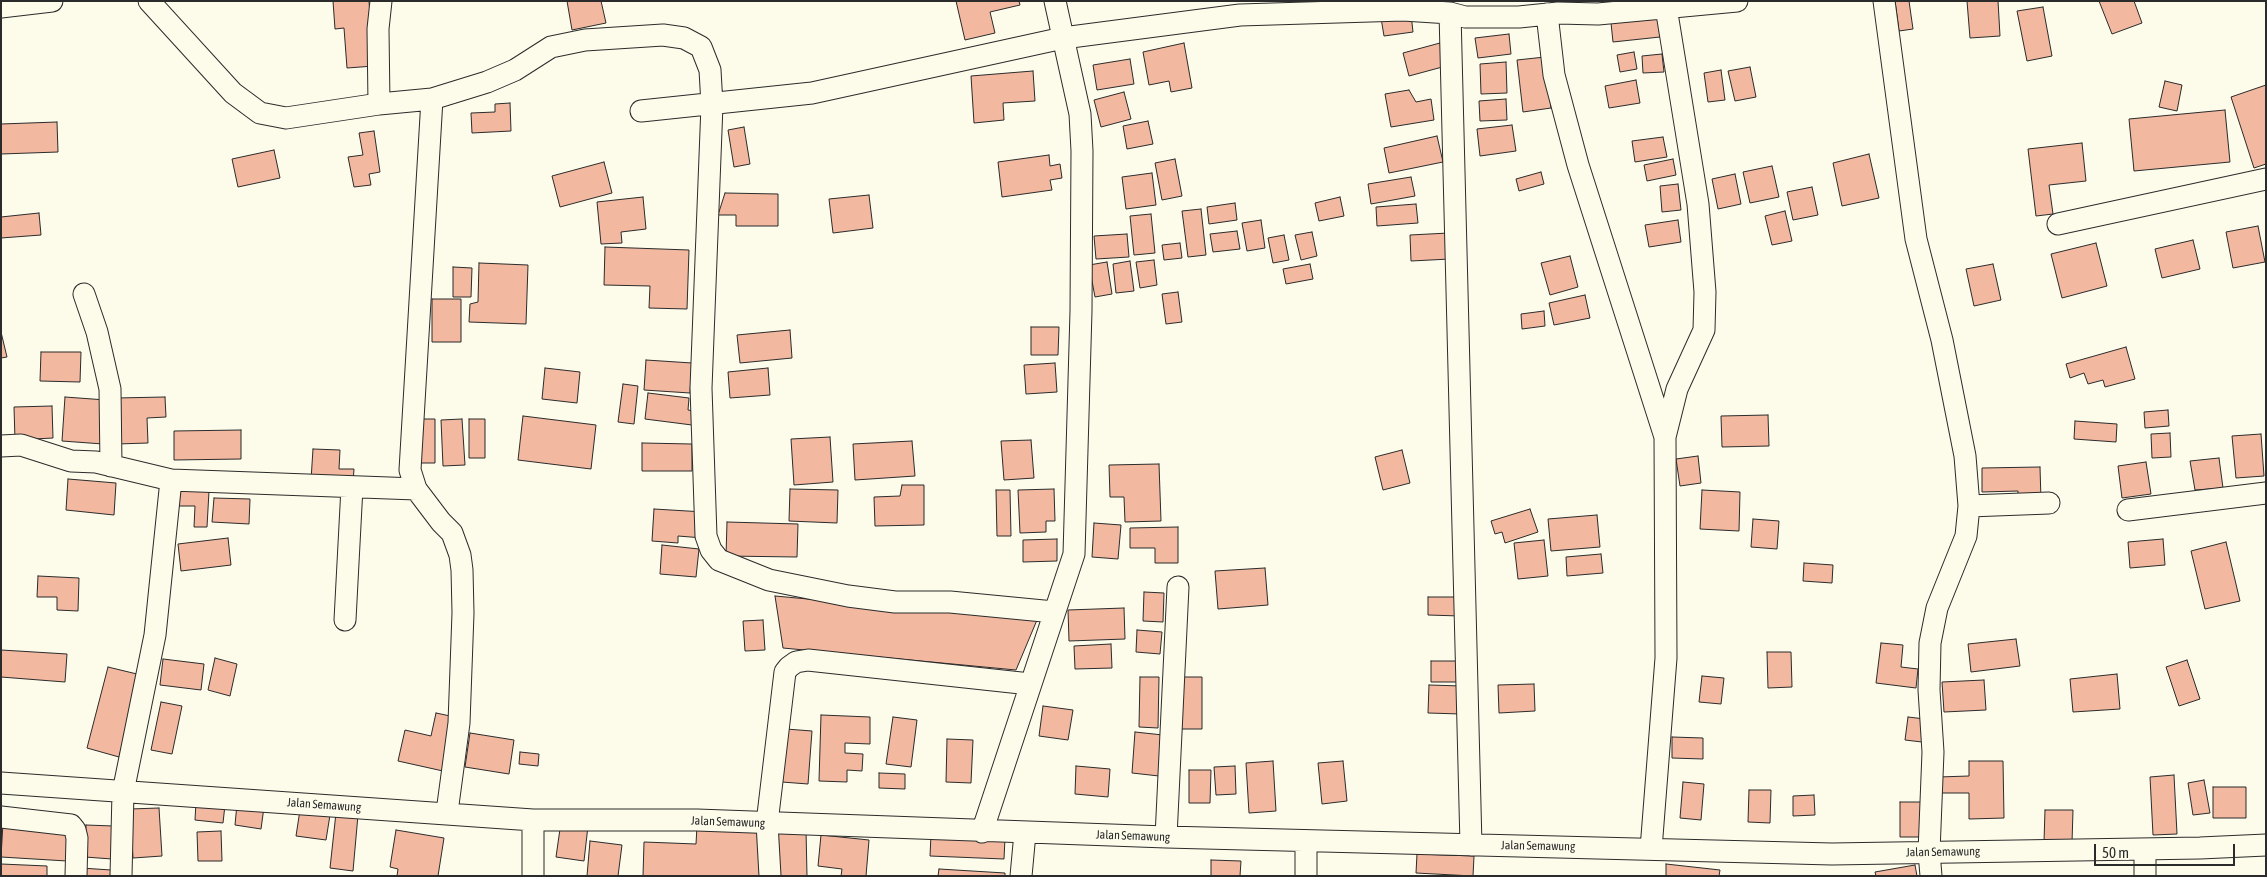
<!DOCTYPE html>
<style>
body{margin:0}
#map{position:relative;width:2267px;height:877px;overflow:hidden;background:#fdfbea;font-family:"Asap Condensed",sans-serif}
canvas{display:block}
.frame{position:absolute;inset:0;border:2px solid #2b2b2b;pointer-events:none}
.scale{position:absolute;left:2094px;top:844px;width:141px;height:22px;box-sizing:border-box;border:2px solid #2b2b2b;border-top:0;padding-left:6px;font-size:15px;line-height:18px;white-space:nowrap;color:#2b2b2b;-webkit-text-stroke:4px #fdfbea;paint-order:stroke}
</style>
<div id="map">
<canvas width="2267" height="877"></canvas>
<div class="frame"></div>
<div class="scale">50 m</div>
</div>
<script>
const ctx = document.querySelector('canvas').getContext('2d');
ctx.lineJoin = 'round';
function fillPath(path, color) {
  ctx.fillStyle = color;
  ctx.fill(path, 'evenodd');
}
function shape(rows) {
  const path = new Path2D();
  for (const r of rows) {
    path.moveTo(r[0], r[1]);
    for (let i = 2; i < r.length; i += 2) path.lineTo(r[i], r[i + 1]);
  }
  return path;
}
function strokePath(path, color, width, dash) {
  ctx.strokeStyle = color;
  ctx.lineWidth = width;
  ctx.lineCap = dash ? 'butt' : 'round';
  ctx.setLineDash(dash || []);
  ctx.stroke(path);
}
function write(font, color, halo, rows, align = 'center') {
  ctx.font = font + ' "Asap Condensed",sans-serif';
  ctx.lineWidth = 4;
  ctx.setLineDash([]);
  ctx.textBaseline = 'middle';
  ctx.strokeStyle = halo;
  ctx.fillStyle = color;
  for (const [text, x, y, turn = 0] of rows) {
    ctx.save();
    ctx.translate(x, y);
    ctx.rotate((+turn || 0) * Math.PI / 180);
    ctx.textAlign = isNaN(turn) ? turn : align;
    if (halo) ctx.strokeText(text, 0, 0);
    ctx.fillText(text, 0, 0);
    ctx.restore();
  }
}
const building = shape([
 [333,1,369,1,374,66,347,68,344,28,335,29,333,1],
 [567,1,601,1,606,23,572,30,567,1],
 [956,1,1019,1,1020,5,990,12,995,33,965,40,956,1],
 [1895,1,1909,1,1913,29,1899,31,1895,1],
 [1967,1,1998,1,2000,36,1970,38,1967,1],
 [2099,1,2134,1,2142,23,2112,34,2099,1],
 [2043,7,2052,56,2027,61,2017,11,2043,7],
 [1411,14,1413,32,1384,36,1381,18,1411,14],
 [1658,19,1660,37,1613,42,1611,23,1658,19],
 [1509,34,1511,54,1478,58,1475,38,1509,34],
 [1184,43,1192,88,1171,92,1169,81,1149,85,1143,52,1184,43],
 [1440,43,1446,66,1409,76,1403,53,1440,43],
 [1634,52,1637,69,1620,72,1617,55,1634,52],
 [1662,54,1664,72,1643,73,1642,56,1662,54],
 [1545,57,1551,108,1523,112,1517,60,1545,57],
 [1130,59,1134,84,1097,90,1093,65,1130,59],
 [1506,62,1507,93,1481,94,1480,64,1506,62],
 [1750,67,1756,97,1735,101,1728,71,1750,67],
 [1721,70,1725,100,1708,102,1704,73,1721,70],
 [1033,71,1035,101,1003,103,1004,120,974,123,971,76,1033,71],
 [1636,80,1640,103,1609,108,1605,86,1636,80],
 [2165,81,2182,85,2177,111,2159,107,2165,81],
 [2266,85,2266,164,2254,168,2231,97,2266,85],
 [1409,90,1416,102,1431,99,1434,120,1391,127,1385,94,1409,90],
 [1124,92,1131,119,1101,127,1094,100,1124,92],
 [1506,99,1507,120,1480,121,1479,101,1506,99],
 [510,103,511,131,472,133,471,113,495,112,495,104,510,103],
 [2225,110,2230,162,2134,171,2129,119,2225,110],
 [1148,121,1153,144,1127,149,1123,126,1148,121],
 [57,122,58,152,1,154,1,124,57,122],
 [1512,125,1516,151,1480,156,1477,129,1512,125],
 [744,127,750,164,734,167,728,130,744,127],
 [374,131,380,172,369,174,371,185,354,187,348,157,363,155,359,133,374,131],
 [1437,136,1443,162,1389,173,1384,148,1437,136],
 [1663,137,1667,157,1635,162,1632,141,1663,137],
 [2082,143,2086,181,2049,185,2053,214,2036,216,2028,149,2082,143],
 [274,150,280,178,238,187,232,159,274,150],
 [1869,154,1879,198,1842,206,1833,163,1869,154],
 [1049,155,1050,166,1060,164,1062,178,1050,180,1052,190,1002,197,998,162,1049,155],
 [1175,159,1182,196,1162,200,1155,163,1175,159],
 [1673,159,1676,175,1647,181,1644,165,1673,159],
 [604,162,612,193,560,207,552,176,604,162],
 [1772,166,1779,197,1750,203,1743,172,1772,166],
 [1541,172,1544,184,1519,191,1516,179,1541,172],
 [1152,173,1156,205,1126,209,1122,177,1152,173],
 [1735,174,1741,204,1718,209,1712,179,1735,174],
 [1411,177,1415,196,1371,204,1368,184,1411,177],
 [1678,184,1681,210,1662,212,1660,186,1678,184],
 [1812,187,1818,215,1793,220,1787,192,1812,187],
 [725,193,778,194,778,226,736,226,736,215,718,215,725,193],
 [869,195,873,228,833,233,829,199,869,195],
 [643,197,646,229,621,232,622,243,601,244,597,202,643,197],
 [1340,197,1344,216,1319,221,1315,203,1340,197],
 [1235,203,1237,220,1209,224,1207,207,1235,203],
 [1416,204,1418,223,1377,226,1376,207,1416,204],
 [1201,209,1206,255,1188,257,1182,211,1201,209],
 [1785,211,1792,241,1772,245,1765,216,1785,211],
 [39,213,41,235,1,238,1,217,39,213],
 [1151,214,1155,253,1134,255,1130,216,1151,214],
 [1261,220,1265,248,1247,251,1242,223,1261,220],
 [1678,220,1681,242,1649,247,1645,225,1678,220],
 [2258,226,2265,262,2233,268,2226,232,2258,226],
 [1237,231,1240,249,1213,252,1210,234,1237,231],
 [1312,232,1317,256,1301,260,1295,235,1312,232],
 [1449,233,1450,259,1411,261,1410,235,1449,233],
 [1127,234,1129,257,1096,259,1094,236,1127,234],
 [1284,235,1289,260,1273,263,1268,238,1284,235],
 [2193,240,2200,269,2162,278,2155,249,2193,240],
 [1180,243,1182,258,1164,260,1162,245,1180,243],
 [2096,243,2107,286,2062,298,2051,254,2096,243],
 [605,247,689,250,687,309,649,308,650,286,604,285,605,247],
 [1570,256,1578,287,1550,295,1541,263,1570,256],
 [1154,260,1157,285,1140,288,1136,262,1154,260],
 [1130,261,1134,291,1116,293,1113,264,1130,261],
 [1107,262,1112,294,1095,297,1089,265,1107,262],
 [479,263,528,265,526,324,469,322,470,304,478,302,479,263],
 [1310,264,1313,279,1286,284,1283,269,1310,264],
 [1993,264,2001,300,1974,306,1966,269,1993,264],
 [453,267,472,268,471,297,453,297,453,267],
 [1178,292,1182,322,1166,324,1162,294,1178,292],
 [1585,295,1590,318,1554,325,1549,303,1585,295],
 [432,299,461,299,461,342,432,342,432,299],
 [1544,311,1545,326,1522,329,1521,314,1544,311],
 [1031,327,1059,327,1058,355,1031,355,1031,327],
 [790,330,792,358,740,363,737,335,790,330],
 [1,332,7,357,1,358,1,332],
 [2126,347,2135,379,2105,387,2103,380,2088,384,2084,373,2070,378,2066,364,2126,347],
 [41,352,81,352,80,382,40,381,41,352],
 [646,360,692,363,690,393,644,390,646,360],
 [1055,363,1057,392,1026,394,1024,365,1055,363],
 [545,368,580,372,577,403,542,399,545,368],
 [768,368,770,395,730,398,728,372,768,368],
 [623,384,638,386,634,424,618,422,623,384],
 [648,393,689,398,688,410,694,411,692,425,645,419,648,393],
 [65,397,106,400,103,444,62,441,65,397],
 [165,397,166,417,147,418,148,443,117,444,116,398,165,397],
 [52,406,53,438,15,440,14,407,52,406],
 [2168,410,2169,426,2145,428,2144,412,2168,410],
 [1768,415,1769,446,1722,447,1721,416,1768,415],
 [523,416,596,425,591,469,518,460,523,416],
 [419,419,435,419,435,463,419,463,419,419],
 [462,419,465,465,443,466,441,420,462,419],
 [469,419,485,419,485,458,469,458,469,419],
 [2075,421,2117,424,2116,442,2074,439,2075,421],
 [241,430,241,459,174,460,174,431,241,430],
 [2170,433,2171,457,2152,458,2151,434,2170,433],
 [2261,434,2264,476,2236,478,2232,436,2261,434],
 [830,437,833,482,794,485,791,439,830,437],
 [1031,440,1034,478,1004,480,1001,441,1031,440],
 [912,441,915,476,855,480,853,444,912,441],
 [642,443,692,444,692,471,642,471,642,443],
 [313,449,340,450,339,469,354,469,353,483,311,480,313,449],
 [1402,450,1410,483,1383,490,1375,457,1402,450],
 [1698,456,1701,483,1680,486,1676,459,1698,456],
 [2219,458,2223,488,2195,490,2190,461,2219,458],
 [2146,462,2151,494,2122,498,2118,466,2146,462],
 [1159,464,1161,521,1125,522,1124,497,1110,497,1109,465,1159,464],
 [2040,467,2041,500,2018,500,2018,491,1982,492,1982,468,2040,467],
 [68,479,116,483,114,515,66,510,68,479],
 [902,485,924,485,924,525,875,526,874,497,900,496,902,485],
 [790,489,838,490,837,523,789,521,790,489],
 [1054,489,1055,521,1046,521,1046,532,1020,533,1018,490,1054,489],
 [175,490,209,491,207,527,194,527,195,506,175,506,175,490],
 [996,490,1010,490,1011,536,997,536,996,490],
 [1702,490,1740,492,1739,531,1700,529,1702,490],
 [214,498,250,499,249,524,212,522,214,498],
 [654,509,704,512,703,538,678,536,678,543,652,541,654,509],
 [1530,509,1538,532,1505,543,1502,532,1495,534,1491,521,1530,509],
 [1597,515,1600,547,1551,551,1548,519,1597,515],
 [1753,519,1779,521,1777,549,1751,547,1753,519],
 [727,522,798,524,797,557,726,556,727,522],
 [1094,523,1121,525,1118,559,1092,557,1094,523],
 [1178,527,1178,563,1155,563,1155,548,1130,548,1130,528,1178,527],
 [228,538,231,565,181,571,178,544,228,538],
 [1057,539,1057,561,1023,562,1023,540,1057,539],
 [2163,539,2165,565,2130,568,2128,542,2163,539],
 [1544,540,1548,576,1518,579,1514,543,1544,540],
 [2226,542,2240,601,2205,609,2191,551,2226,542],
 [662,545,699,549,696,577,660,574,662,545],
 [1601,554,1603,573,1567,576,1566,557,1601,554],
 [1804,563,1833,565,1832,583,1803,581,1804,563],
 [1265,568,1268,605,1218,609,1215,571,1265,568],
 [38,576,79,578,78,611,57,610,57,597,37,597,38,576],
 [1144,592,1164,593,1163,622,1143,621,1144,592],
 [775,596,1037,620,1016,670,783,648,775,596],
 [1428,597,1460,597,1460,616,1428,615,1428,597],
 [1124,608,1125,639,1069,641,1068,610,1124,608],
 [763,620,765,650,745,651,743,621,763,620],
 [1137,630,1162,632,1160,654,1136,652,1137,630],
 [2016,639,2020,666,1971,672,1968,644,2016,639],
 [1881,643,1903,645,1901,667,1918,669,1916,688,1876,683,1881,643],
 [1111,644,1112,668,1075,669,1074,646,1111,644],
 [1,650,67,654,65,682,1,677,1,650],
 [1767,652,1791,652,1792,687,1768,688,1767,652],
 [215,658,237,664,230,696,208,690,215,658],
 [163,659,204,664,201,690,160,685,163,659],
 [2187,660,2200,699,2179,706,2166,667,2187,660],
 [1431,661,1462,661,1462,682,1431,682,1431,661],
 [108,667,141,675,119,757,87,748,108,667],
 [2117,674,2120,709,2073,712,2070,679,2117,674],
 [1702,676,1724,678,1721,704,1699,702,1702,676],
 [1140,677,1159,677,1158,728,1139,727,1140,677],
 [1177,677,1202,677,1202,729,1177,729,1177,677],
 [1984,680,1986,710,1944,712,1942,682,1984,680],
 [1534,684,1535,711,1499,713,1498,685,1534,684],
 [1429,685,1462,686,1461,714,1428,713,1429,685],
 [161,702,182,706,172,754,151,750,161,702],
 [1043,706,1073,710,1068,740,1039,736,1043,706],
 [436,713,455,717,443,771,398,761,405,730,431,736,436,713],
 [821,715,870,717,870,744,845,743,845,753,863,754,862,771,847,770,847,782,819,781,821,715],
 [893,717,917,720,911,767,886,764,893,717],
 [1908,717,1925,719,1922,742,1905,740,1908,717],
 [786,729,812,731,808,784,782,782,786,729],
 [1135,732,1163,735,1159,776,1132,773,1135,732],
 [470,733,514,740,509,774,465,767,470,733],
 [1672,737,1703,738,1703,759,1672,758,1672,737],
 [947,739,973,740,971,783,946,782,947,739],
 [520,752,539,754,538,766,519,764,520,752],
 [1273,761,1276,811,1249,813,1246,763,1273,761],
 [1343,761,1347,801,1322,804,1318,763,1343,761],
 [1969,761,2003,761,2004,818,1969,819,1969,793,1938,793,1938,777,1969,776,1969,761],
 [1076,766,1110,769,1108,797,1075,794,1076,766],
 [1235,766,1236,794,1216,795,1214,767,1235,766],
 [1189,770,1211,770,1210,803,1189,803,1189,770],
 [879,773,905,774,905,789,879,788,879,773],
 [2174,775,2177,834,2153,835,2150,777,2174,775],
 [2204,780,2210,813,2193,815,2188,783,2204,780],
 [1683,782,1704,784,1701,820,1680,818,1683,782],
 [2213,787,2246,787,2246,818,2213,818,2213,787],
 [1749,790,1771,790,1770,823,1748,822,1749,790],
 [1814,795,1815,815,1793,816,1793,796,1814,795],
 [196,802,225,805,223,823,195,820,196,802],
 [1900,802,1927,802,1927,837,1900,837,1900,802],
 [237,804,264,807,261,829,235,825,237,804],
 [159,808,162,856,133,858,130,809,159,808],
 [300,810,330,815,326,840,296,836,300,810],
 [2045,810,2073,810,2072,843,2044,842,2045,810],
 [336,813,358,815,353,871,330,868,336,813],
 [561,822,588,826,584,861,556,857,561,822],
 [3,823,69,828,67,861,1,857,3,823],
 [86,825,113,826,112,859,85,857,86,825],
 [697,826,766,828,765,876,643,876,644,842,696,844,697,826],
 [772,829,806,829,807,876,773,876,772,829],
 [396,830,444,838,438,876,397,876,398,869,390,867,396,830],
 [221,831,222,861,198,861,197,832,221,831],
 [821,835,869,840,866,876,841,876,842,869,818,866,821,835],
 [931,835,1005,838,1004,859,930,856,931,835],
 [590,841,622,845,618,876,587,876,590,841],
 [1417,854,1474,856,1473,876,1416,873,1417,854],
 [1211,860,1241,861,1240,876,1211,876,1211,860],
 [1,864,47,866,47,876,1,876,1,864],
 [1666,864,1720,870,1719,876,1666,876,1666,864],
 [1915,865,1917,876,1876,876,1875,872,1915,865],
 [81,868,111,870,110,876,81,876,81,868],
 [939,869,1005,873,1005,876,938,876,939,869]
]);
fillPath(building, '#f2b8a0');
strokePath(building, '#2b2b2b', 1);
const minor = shape([
 [149,1,233,93,260,113,286,118,379,104,432,99,487,82,515,70,551,47,585,40,663,35,684,38,701,47,710,70,712,105,701,388,706,536,711,550,719,560,769,580,848,596,895,602,950,602,1054,612],
 [1884,1,1916,239,1942,340,1965,456,1969,506,1966,536,1937,608,1930,643,1929,690,1933,752,1929,852,1931,876],
 [1,7,52,1],
 [1450,13,1471,845],
 [1547,14,1554,75,1578,165,1665,437,1666,658,1651,849],
 [432,99,410,470,416,489,441,522,452,533,460,555,462,570,463,613,459,723,447,812],
 [379,104,378,29,381,1],
 [641,111,812,93,1063,38,1240,15,1403,10,1450,13,1465,17,1519,17,1558,13,1598,14,1737,1],
 [2058,224,2266,179],
 [84,294,97,332,110,389,111,466],
 [1665,437,1677,389,1704,330,1705,292,1698,204,1665,1],
 [1,446,21,445,71,461,96,462,171,480,416,489],
 [1969,506,2049,503],
 [2128,510,2266,493],
 [345,620,352,487],
 [1,783,533,820,697,820,1166,837,1832,854,2200,848,2266,845],
 [1,817,71,825,75,830,77,838,76,876],
 [533,820,533,876],
 [982,832,1074,554,1081,311,1082,151,1080,114,1055,1],
 [1166,837,1178,587],
 [1306,841,1306,876],
 [2145,849,2145,876],
 [121,876,123,792,155,635,171,480],
 [770,876,767,823,785,672,789,667,796,662,808,660,1030,684],
 [1021,876,1025,833]
]);
strokePath(minor, '#2b2b2b', 23);
strokePath(minor, '#fdfbea', 21);
write('12px', '#2b2b2b', '#fdfbea', [
 ["Jalan Semawung",324,805,4],
 ["Jalan Semawung",728,822,2],
 ["Jalan Semawung",1133,836,2],
 ["Jalan Semawung",1538,846,1],
 ["Jalan Semawung",1943,852,-1]
]);
</script>
